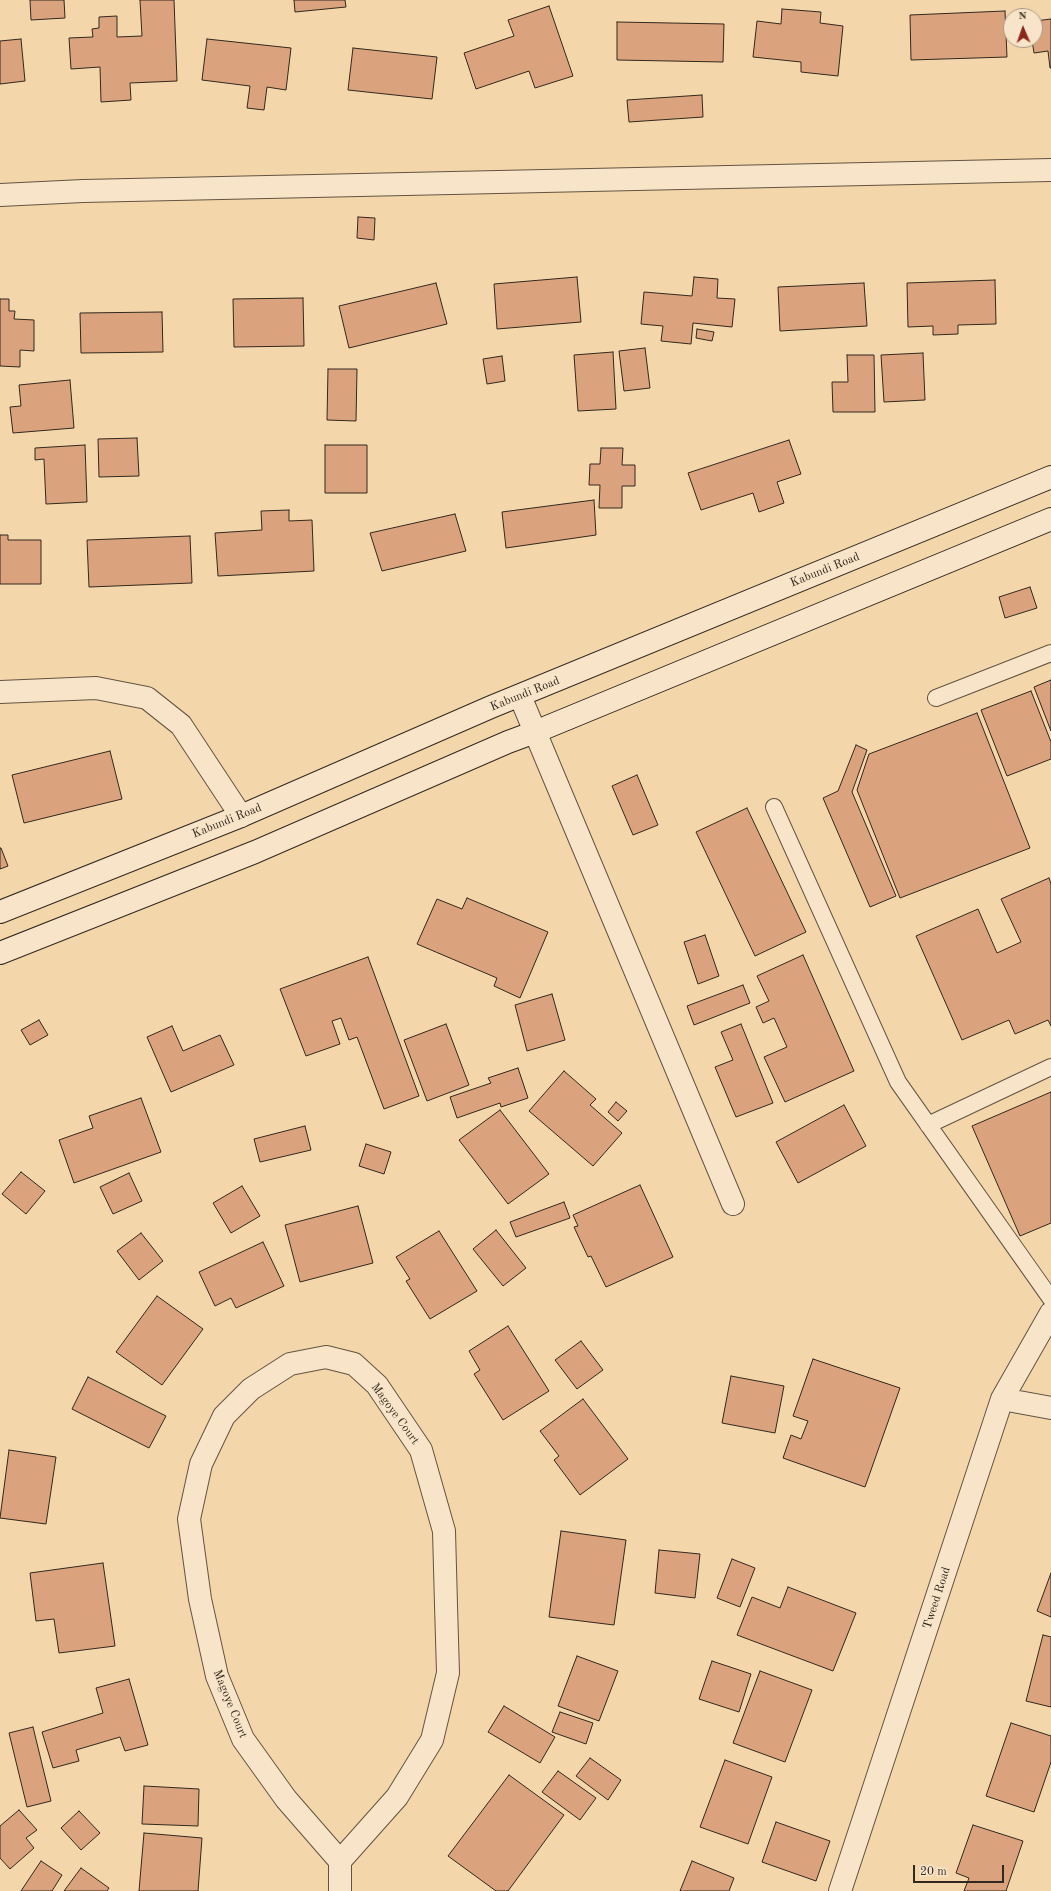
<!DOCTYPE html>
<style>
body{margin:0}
#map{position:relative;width:1051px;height:1891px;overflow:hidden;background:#f4d6ab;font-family:"Old Standard TT",serif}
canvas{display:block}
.north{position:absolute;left:1003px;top:8px;width:40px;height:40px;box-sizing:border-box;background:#f8e4c8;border:1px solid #a89984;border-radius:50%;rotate:358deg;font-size:11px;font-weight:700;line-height:16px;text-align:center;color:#31281e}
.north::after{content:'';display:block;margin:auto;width:14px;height:18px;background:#8f2418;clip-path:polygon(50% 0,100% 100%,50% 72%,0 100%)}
.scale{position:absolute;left:913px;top:1865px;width:91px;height:18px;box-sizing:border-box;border:2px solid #31281e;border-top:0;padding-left:5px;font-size:12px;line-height:14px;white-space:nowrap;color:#31281e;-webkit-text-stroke:3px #f8e4c8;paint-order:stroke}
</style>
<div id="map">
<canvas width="1051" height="1891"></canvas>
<div class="north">N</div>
<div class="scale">20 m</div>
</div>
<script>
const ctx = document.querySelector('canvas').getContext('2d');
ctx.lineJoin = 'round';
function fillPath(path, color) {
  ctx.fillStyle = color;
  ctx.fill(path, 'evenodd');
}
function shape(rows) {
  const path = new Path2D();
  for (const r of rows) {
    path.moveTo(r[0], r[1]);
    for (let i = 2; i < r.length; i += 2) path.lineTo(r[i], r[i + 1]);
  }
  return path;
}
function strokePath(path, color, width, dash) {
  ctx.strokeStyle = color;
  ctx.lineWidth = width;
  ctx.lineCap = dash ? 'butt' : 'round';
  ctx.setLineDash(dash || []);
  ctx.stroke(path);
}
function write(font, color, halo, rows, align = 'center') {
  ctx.font = font + ' "Old Standard TT",serif';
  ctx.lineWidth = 3;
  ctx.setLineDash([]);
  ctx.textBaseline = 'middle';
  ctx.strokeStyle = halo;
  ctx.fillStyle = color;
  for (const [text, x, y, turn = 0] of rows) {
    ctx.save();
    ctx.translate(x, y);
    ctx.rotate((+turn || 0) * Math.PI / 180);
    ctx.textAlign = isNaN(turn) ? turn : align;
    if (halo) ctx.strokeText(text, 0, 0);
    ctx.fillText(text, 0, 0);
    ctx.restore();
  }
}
const building = shape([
 [30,0,64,0,65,18,31,20,30,0],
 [140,0,174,0,177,81,130,83,131,100,101,102,100,67,71,69,69,38,93,37,92,29,99,28,99,17,117,16,117,37,142,36,140,0],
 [294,0,345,0,346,7,295,12,294,0],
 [549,6,573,76,535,88,529,71,476,89,464,53,514,36,508,20,549,6],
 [782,9,821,12,820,23,843,26,838,76,801,72,801,62,753,57,757,21,781,24,782,9],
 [1005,11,1007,57,911,60,910,15,1005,11],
 [1051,19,1051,68,1050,68,1048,51,1034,53,1032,40,1035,40,1035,21,1051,19],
 [617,22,724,24,723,62,617,60,617,22],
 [21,39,25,81,0,84,0,41,21,39],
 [207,39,291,48,286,90,267,87,264,110,247,108,250,86,202,80,207,39],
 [353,48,437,57,432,99,348,90,353,48],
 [702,95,703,117,629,122,627,100,702,95],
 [358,217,375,218,374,240,357,238,358,217],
 [577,277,581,322,497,329,494,284,577,277],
 [694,277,718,279,717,298,735,299,732,327,693,323,691,344,661,341,663,326,641,324,644,292,692,296,694,277],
 [995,280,996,324,958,325,958,334,933,335,933,326,908,327,907,283,995,280],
 [436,283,447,324,349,348,339,306,436,283],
 [864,283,867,326,780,331,778,287,864,283],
 [303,298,304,346,234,347,233,299,303,298],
 [0,299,9,299,9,311,15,311,14,319,34,320,34,351,20,350,20,367,0,366,0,299],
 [162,312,163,352,81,353,80,313,162,312],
 [697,329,714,332,712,341,696,338,697,329],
 [645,348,650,388,624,391,619,351,645,348],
 [613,352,616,409,578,411,574,355,613,352],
 [923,353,925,400,884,402,881,355,923,353],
 [847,355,874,355,875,412,833,412,832,382,848,382,847,355],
 [502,356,505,381,487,384,483,359,502,356],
 [328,369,357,369,356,421,327,420,328,369],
 [70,380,74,428,13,433,10,407,21,406,19,385,70,380],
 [137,438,139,476,99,477,98,439,137,438],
 [789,440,801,474,777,482,784,503,759,512,753,493,701,510,688,473,789,440],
 [85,445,87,502,46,504,44,459,35,460,35,448,85,445],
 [325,445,367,445,367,493,325,493,325,445],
 [601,448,623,448,622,465,635,465,635,486,622,486,622,508,599,508,600,485,589,485,590,464,600,464,601,448],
 [594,500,596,535,506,548,502,512,594,500],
 [289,510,289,521,312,520,314,571,218,576,215,533,262,530,261,511,289,510],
 [455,514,466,551,382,571,370,533,455,514],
 [0,535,8,535,8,540,41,540,41,584,0,584,0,535],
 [190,536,192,583,89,587,87,540,190,536],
 [1030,587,1037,608,1005,618,999,597,1030,587],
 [1051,680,1051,731,1034,687,1051,680],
 [1031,691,1051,742,1051,759,1007,776,981,710,1031,691],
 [977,713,1030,848,900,898,857,790,869,754,977,713],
 [856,745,867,750,852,792,896,896,870,907,823,798,838,791,856,745],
 [110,751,122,799,24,823,12,775,110,751],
 [637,775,658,825,633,835,612,786,637,775],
 [747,808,806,932,755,956,696,832,747,808],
 [0,848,1,848,8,866,0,869,0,848],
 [1049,878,1051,884,1051,1026,1048,1020,1015,1034,1009,1020,962,1040,916,936,978,909,997,953,1021,942,1001,899,1049,878],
 [467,898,548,932,520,998,494,986,497,978,417,944,437,899,462,909,467,898],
 [705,935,719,976,698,984,684,942,705,935],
 [803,955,854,1071,785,1102,764,1057,787,1047,774,1018,763,1023,756,1007,769,1001,757,976,803,955],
 [368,957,419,1096,384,1109,357,1037,349,1040,341,1018,332,1021,340,1044,306,1056,280,989,368,957],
 [743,985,750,1003,694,1025,687,1006,743,985],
 [552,994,565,1040,527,1051,515,1005,552,994],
 [39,1020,48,1035,30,1045,21,1030,39,1020],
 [446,1024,469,1085,427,1101,404,1040,446,1024],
 [741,1024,773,1103,736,1117,715,1067,733,1060,721,1032,741,1024],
 [172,1026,183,1051,220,1035,234,1065,171,1092,147,1037,172,1026],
 [518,1068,528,1098,501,1107,500,1103,457,1118,450,1097,491,1083,488,1078,518,1068],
 [564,1071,596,1099,590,1105,622,1133,593,1166,529,1111,564,1071],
 [1051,1092,1051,1223,1020,1236,972,1126,1051,1092],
 [141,1098,161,1152,74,1183,59,1140,93,1128,89,1116,141,1098],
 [616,1102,627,1111,618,1121,608,1112,616,1102],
 [844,1105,866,1146,798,1183,776,1142,844,1105],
 [500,1110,549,1174,508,1204,459,1140,500,1110],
 [305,1126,311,1150,260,1162,254,1139,305,1126],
 [366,1144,391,1152,384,1174,359,1166,366,1144],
 [21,1172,45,1191,26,1214,2,1194,21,1172],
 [129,1173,142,1201,113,1214,100,1187,129,1173],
 [640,1185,673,1257,606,1287,591,1256,588,1257,574,1227,578,1226,573,1215,640,1185],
 [242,1186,260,1216,231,1233,213,1203,242,1186],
 [564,1202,570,1218,516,1237,510,1222,564,1202],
 [358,1206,373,1263,300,1282,285,1225,358,1206],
 [496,1230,526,1268,503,1286,473,1249,496,1230],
 [439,1231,477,1291,430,1319,406,1281,410,1279,396,1257,439,1231],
 [141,1233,163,1261,139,1280,117,1251,141,1233],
 [263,1242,284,1286,236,1308,231,1298,215,1306,199,1272,263,1242],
 [157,1296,203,1329,162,1385,116,1352,157,1296],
 [508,1326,549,1391,503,1420,474,1374,480,1370,469,1351,508,1326],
 [581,1341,603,1370,577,1389,555,1360,581,1341],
 [813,1359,900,1388,865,1487,783,1458,791,1435,801,1439,808,1421,793,1416,813,1359],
 [731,1376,784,1386,775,1433,722,1423,731,1376],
 [88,1377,166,1416,149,1448,72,1409,88,1377],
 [583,1399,628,1459,580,1495,554,1460,559,1456,540,1431,583,1399],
 [9,1450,56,1457,46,1524,0,1518,9,1450],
 [561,1531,626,1540,614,1625,549,1617,561,1531],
 [659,1550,700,1554,695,1598,655,1593,659,1550],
 [732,1559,755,1568,740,1607,717,1598,732,1559],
 [103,1563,115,1646,59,1653,54,1619,36,1621,30,1573,103,1563],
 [1051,1573,1051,1617,1037,1611,1051,1573],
 [788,1587,856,1613,833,1671,737,1635,752,1597,780,1608,788,1587],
 [1043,1635,1051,1637,1051,1707,1026,1701,1043,1635],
 [577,1656,618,1671,599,1721,558,1706,577,1656],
 [712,1661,751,1674,739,1712,699,1699,712,1661],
 [760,1671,812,1690,785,1762,733,1743,760,1671],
 [129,1679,148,1745,125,1751,120,1737,76,1750,79,1761,53,1768,42,1732,103,1713,96,1688,129,1679],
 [504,1706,555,1737,540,1763,488,1732,504,1706],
 [560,1712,593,1723,586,1744,552,1732,560,1712],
 [1011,1723,1051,1736,1051,1762,1034,1812,986,1796,1011,1723],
 [33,1727,51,1801,27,1807,9,1733,33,1727],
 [590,1758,621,1780,608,1800,576,1776,590,1758],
 [725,1760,772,1777,748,1844,700,1827,725,1760],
 [558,1771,596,1798,580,1820,542,1792,558,1771],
 [509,1775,564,1815,508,1891,496,1891,448,1856,509,1775],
 [144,1786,199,1789,198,1826,142,1824,144,1786],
 [19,1810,37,1830,26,1838,34,1848,10,1869,0,1858,0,1826,19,1810],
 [79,1811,100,1833,81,1850,61,1828,79,1811],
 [776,1822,830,1841,816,1881,762,1862,776,1822],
 [973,1825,1023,1841,1006,1891,964,1891,969,1878,956,1873,973,1825],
 [144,1833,202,1838,198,1891,139,1891,144,1833],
 [41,1861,62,1875,52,1891,21,1891,41,1861],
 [692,1861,734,1878,729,1891,680,1891,692,1861],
 [81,1868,109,1888,107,1891,64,1891,81,1868]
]);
fillPath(building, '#dba37d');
strokePath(building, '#31281e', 1);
const lane = shape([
 [936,698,1051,653],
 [774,807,898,1082,1051,1299],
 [928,1125,1051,1067]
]);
const street = shape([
 [0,195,83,191,1051,170],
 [0,692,96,688,147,698,181,725,241,816],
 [520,696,733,1204],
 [1002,1399,1051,1408],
 [340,1861,397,1797,432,1740,448,1673,446,1605,444,1531,421,1450,377,1385,354,1364,326,1357,290,1364,251,1389,224,1416,201,1464,189,1519,200,1599,217,1676,243,1739,286,1799,340,1861,340,1891],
 [840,1891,1002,1399,1051,1313]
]);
const secondary = shape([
 [0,912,241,816,491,707,1051,477],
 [0,953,255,852,508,742,535,732,1051,519]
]);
strokePath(lane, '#625441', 18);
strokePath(street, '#625441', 24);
strokePath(secondary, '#31281e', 24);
strokePath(lane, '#f8e4c8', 16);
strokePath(street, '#f8e4c8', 22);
strokePath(secondary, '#f8e4c8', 22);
write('12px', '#31281e', '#f8e4c8', [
 ["Kabundi Road",825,570,-22],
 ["Kabundi Road",525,694,-22],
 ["Kabundi Road",227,821,-22],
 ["Magoye Court",395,1414,54],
 ["Tweed Road",937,1598,-72],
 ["Magoye Court",230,1704,68]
]);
</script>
